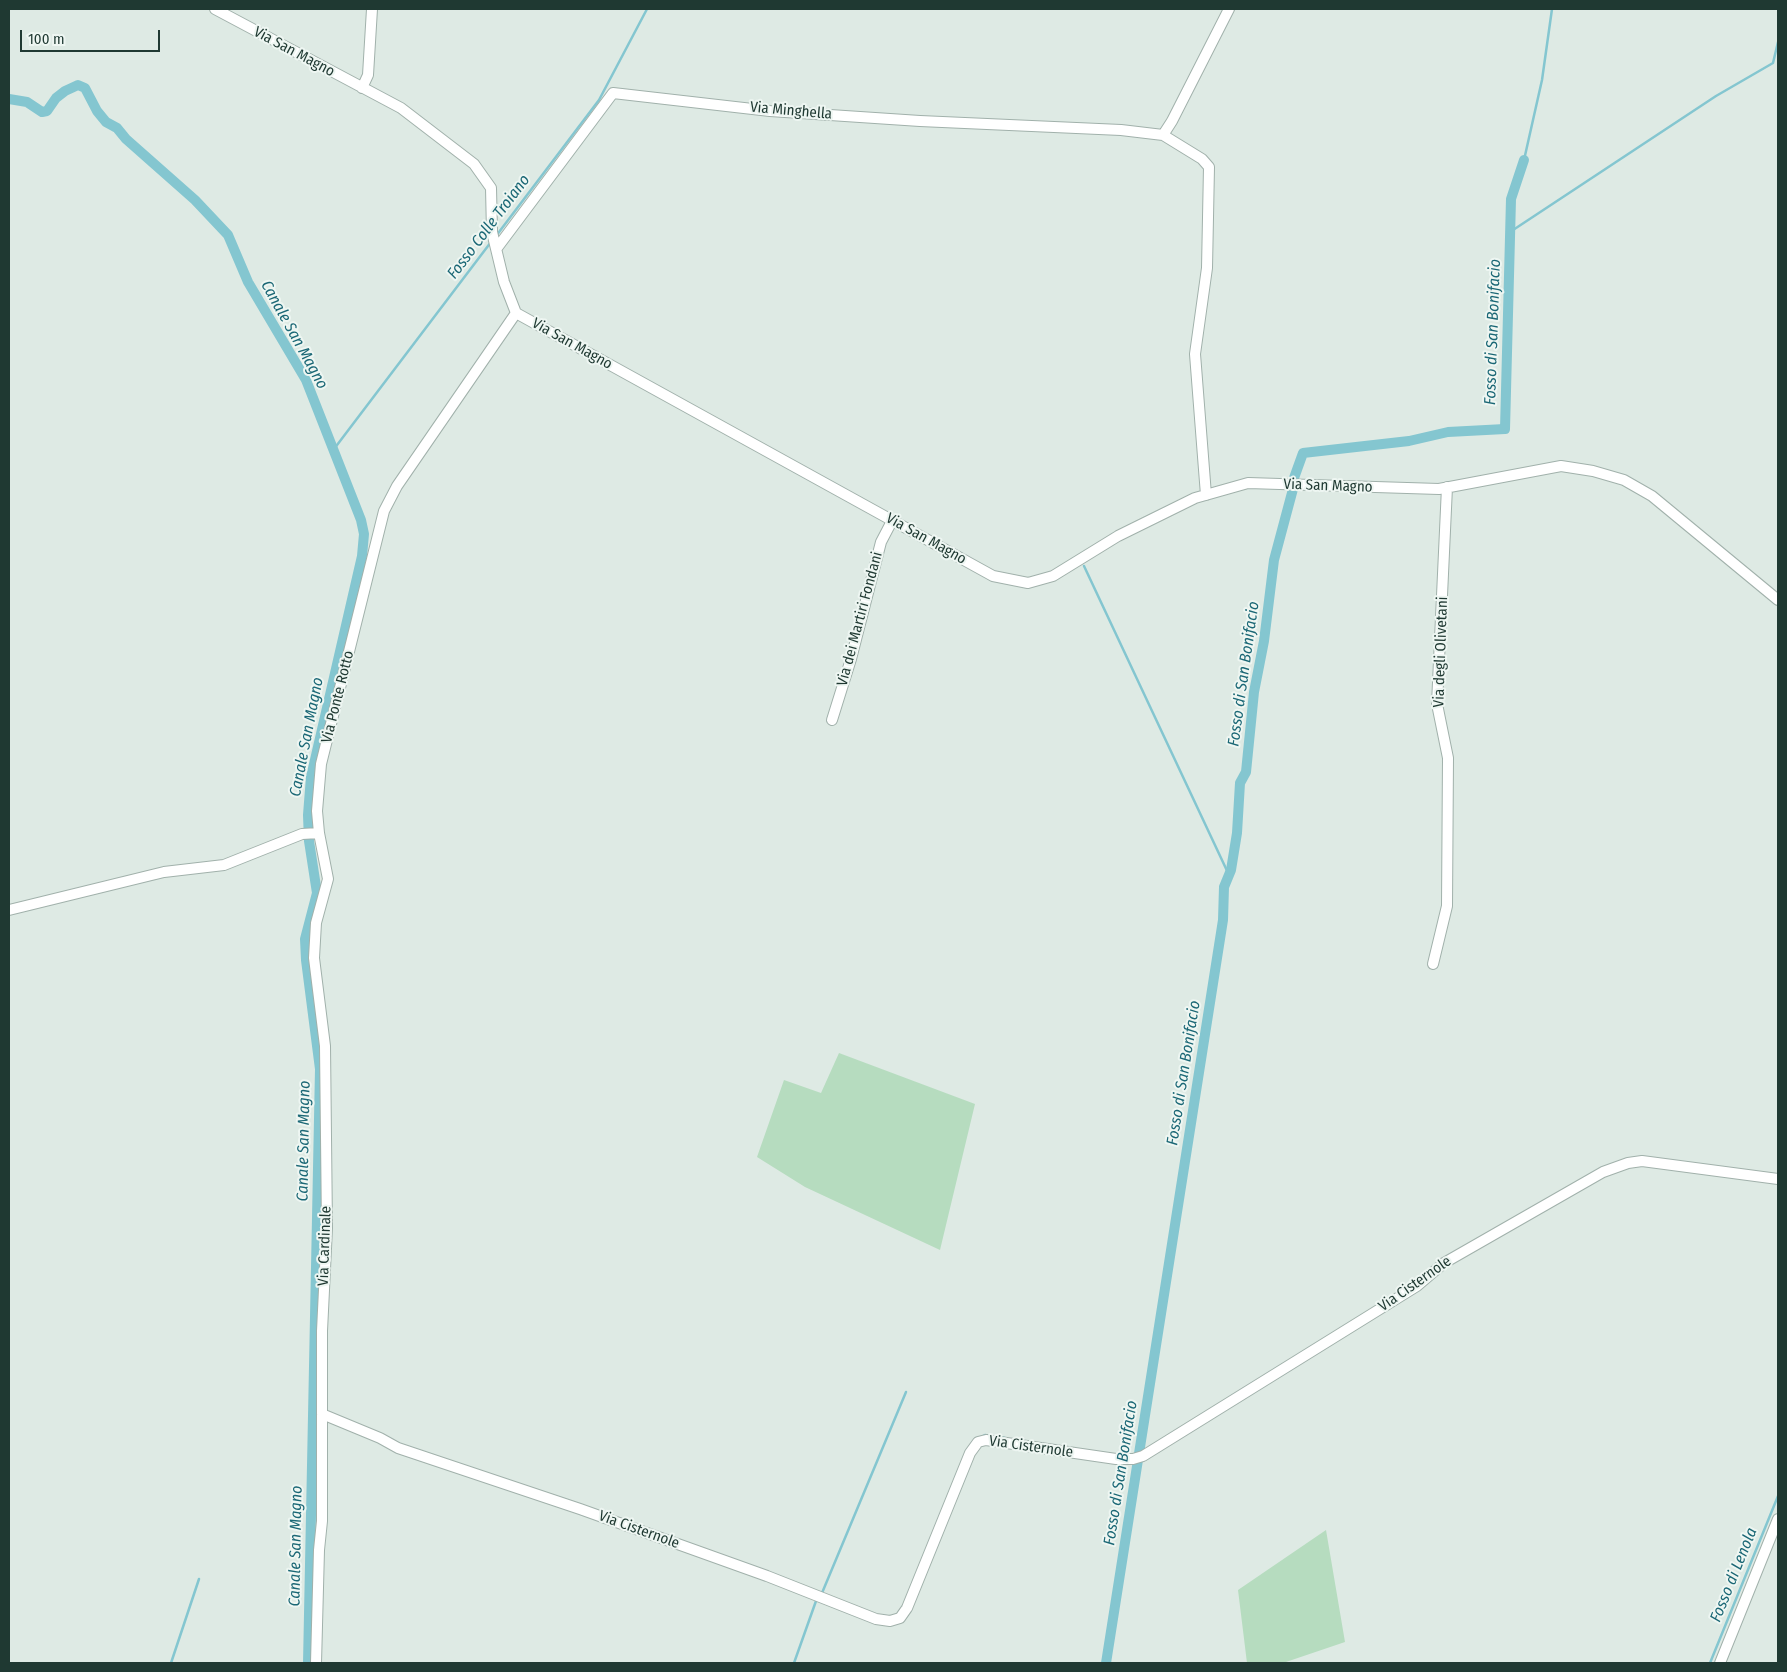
<!DOCTYPE html>
<style>
body{margin:0}
#map{position:relative;width:1787px;height:1672px;overflow:hidden;background:#deeae4;font-family:"Fira Sans Condensed",sans-serif}
canvas{display:block}
.frame{position:absolute;inset:0;border:10px solid #1f3932;pointer-events:none}
.scale{position:absolute;left:20px;top:30px;width:140px;height:22px;box-sizing:border-box;border:2px solid #1f3932;border-top:0;padding-left:6px;font-size:15px;line-height:18px;white-space:nowrap;color:#1f3932;-webkit-text-stroke:4px #eef6f2;paint-order:stroke}
</style>
<div id="map">
<canvas width="1787" height="1672"></canvas>
<div class="frame"></div>
<div class="scale">100 m</div>
</div>
<script>
const ctx = document.querySelector('canvas').getContext('2d');
ctx.lineJoin = 'round';
function fillPath(path, color) {
  ctx.fillStyle = color;
  ctx.fill(path, 'evenodd');
}
function shape(rows) {
  const path = new Path2D();
  for (const r of rows) {
    path.moveTo(r[0], r[1]);
    for (let i = 2; i < r.length; i += 2) path.lineTo(r[i], r[i + 1]);
  }
  return path;
}
function strokePath(path, color, width, dash) {
  ctx.strokeStyle = color;
  ctx.lineWidth = width;
  ctx.lineCap = dash ? 'butt' : 'round';
  ctx.setLineDash(dash || []);
  ctx.stroke(path);
}
function write(font, color, halo, rows, align = 'center') {
  ctx.font = font + ' "Fira Sans Condensed",sans-serif';
  ctx.lineWidth = 4;
  ctx.setLineDash([]);
  ctx.textBaseline = 'middle';
  ctx.strokeStyle = halo;
  ctx.fillStyle = color;
  for (const [text, x, y, turn = 0] of rows) {
    ctx.save();
    ctx.translate(x, y);
    ctx.rotate((+turn || 0) * Math.PI / 180);
    ctx.textAlign = isNaN(turn) ? turn : align;
    if (halo) ctx.strokeText(text, 0, 0);
    ctx.fillText(text, 0, 0);
    ctx.restore();
  }
}
fillPath(shape([
 [839,1053,975,1104,940,1250,805,1187,757,1157,784,1080,821,1093],
 [1326,1530,1345,1642,1283,1663,1247,1663,1238,1590]
]), '#b6dcbf');
strokePath(shape([
 [1524,160,1542,80,1552,9],
 [1510,232,1716,96,1773,63,1778,42],
 [496,236,599,100,647,9],
 [334,449,491,242],
 [1084,566,1229,875],
 [981,1437,985,1435,1005,1438],
 [822,1593,906,1392],
 [171,1663,199,1579],
 [794,1663,816,1601],
 [1710,1663,1778,1496]
]), '#84c6d0', 2.5);
strokePath(shape([
 [9,99,27,102,42,112,47,111,56,98,65,91,78,85,85,88,97,111,106,122,117,128,126,139,195,200,228,235,248,282,306,380,361,520,364,534,362,556,311,777,308,815,309,841,317,893,305,939,306,960,320,1069,308,1663],
 [1294,478,1303,453,1409,441,1448,432,1505,429,1511,199,1524,160],
 [1106,1663,1223,920,1224,887,1231,870,1237,833,1240,783,1246,772,1254,692,1264,641,1274,560,1293,489]
]), '#84c6d0', 10);
const minor = shape([
 [215,9,401,108,474,164,491,188,492,232,504,282,516,313,993,576,1028,583,1053,576,1118,536,1195,498,1248,483,1439,489,1561,466,1593,471,1624,480,1652,496,1778,600],
 [362,88,368,75,372,9],
 [497,248,613,93,770,111,920,121,1121,130,1163,135],
 [1206,495,1195,354,1207,268,1209,167,1202,159,1163,135,1172,121,1229,9],
 [832,720,851,659,881,542,892,521],
 [9,910,164,872,224,865,302,834,319,833,317,811,321,764,384,511,397,486,516,313],
 [1433,964,1447,906,1448,758,1437,704,1447,487],
 [322,1414,380,1438,398,1448,580,1509,767,1576,876,1619,890,1621,900,1618,907,1608,970,1453,978,1442,986,1440,1116,1459,1133,1459,1143,1456,1417,1286,1444,1263,1603,1172,1628,1163,1642,1161,1778,1179],
 [316,1663,319,1550,322,1521,322,1331,327,1228,325,1046,314,958,316,923,328,879,319,833],
 [1720,1663,1778,1519]
]);
strokePath(minor, '#a1b1ab', 12);
strokePath(minor, '#fff', 10);
write('15px', '#1f3932', '#eef6f2', [
 ["Via San Magno",294,52,28],
 ["Via Minghella",791,111,5],
 ["Via San Magno",572,344,29],
 ["Via San Magno",1328,486,2],
 ["Via San Magno",926,539,29],
 ["Via dei Martiri Fondani",860,619,-75],
 ["Via degli Olivetani",1441,652,-88],
 ["Via Ponte Rotto",338,697,-76],
 ["Via Cardinale",325,1246,-88],
 ["Via Cisternole",1415,1284,-35],
 ["Via Cisternole",1031,1447,8],
 ["Via Cisternole",639,1530,20]
]);
write('italic 16px', '#1a6775', '#eef6f2', [
 ["Fosso Colle Troiano",489,227,-53],
 ["Fosso di San Bonifacio",1493,332,-88],
 ["Canale San Magno",294,335,61],
 ["Fosso di San Bonifacio",1244,674,-82],
 ["Canale San Magno",307,737,-79],
 ["Fosso di San Bonifacio",1184,1073,-81],
 ["Canale San Magno",304,1141,-89],
 ["Fosso di San Bonifacio",1121,1473,-81],
 ["Canale San Magno",296,1546,-89],
 ["Fosso di Lenola",1734,1575,-68]
]);
</script>
